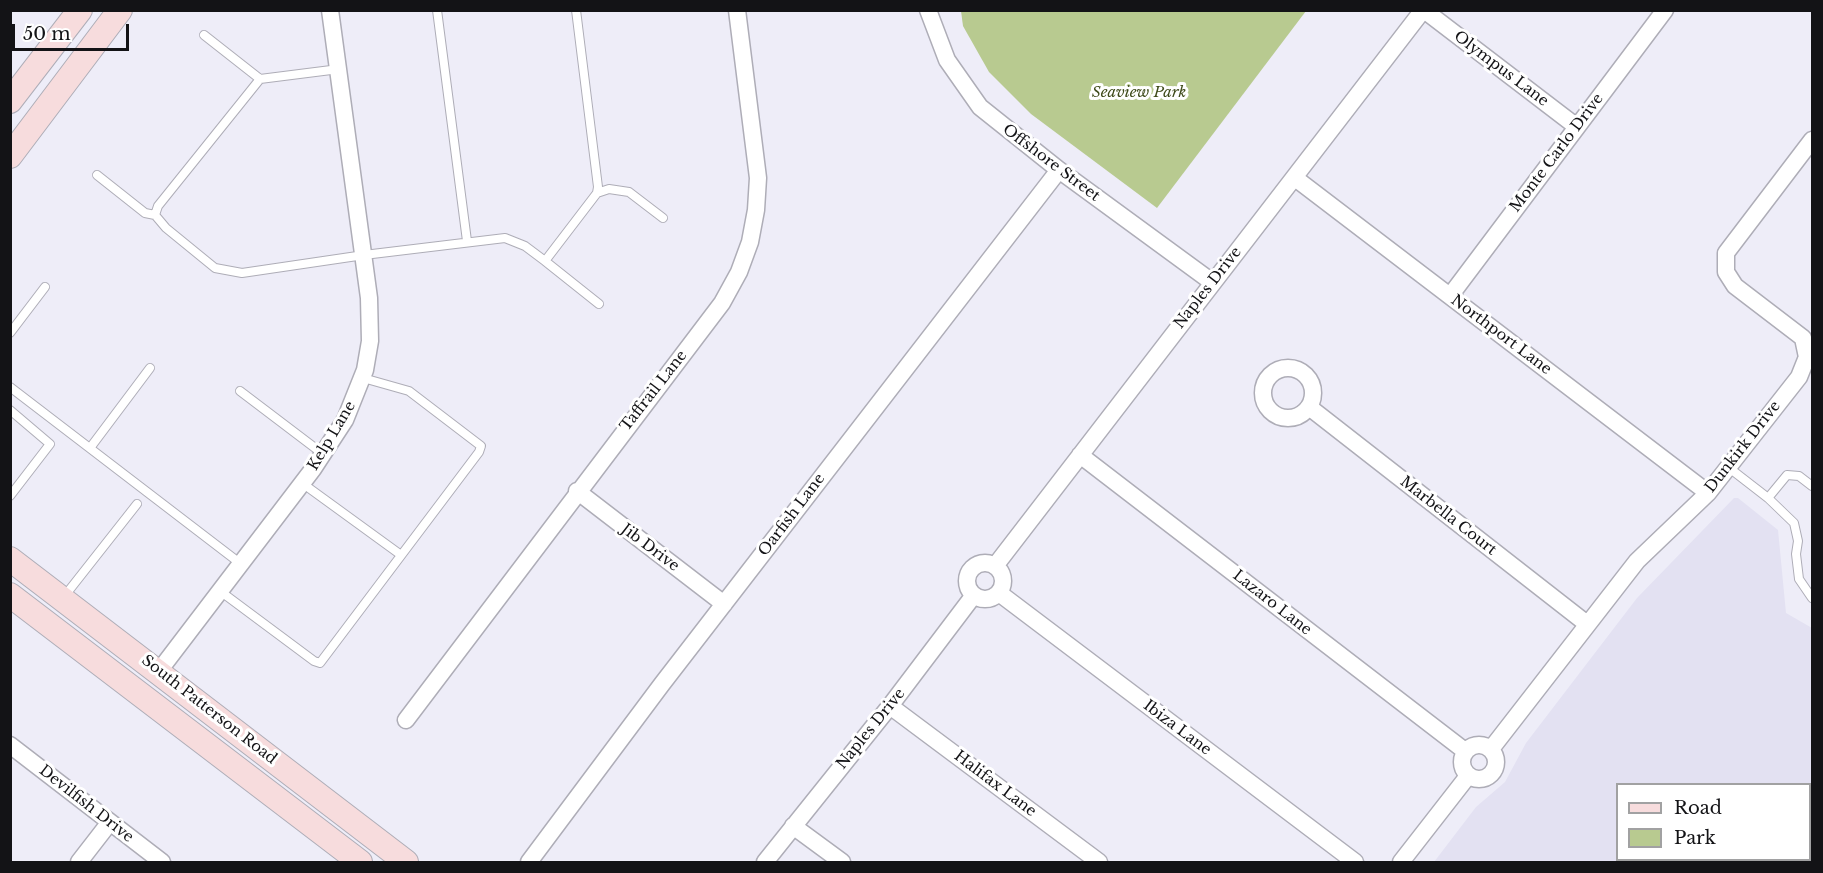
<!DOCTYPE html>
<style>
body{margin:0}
#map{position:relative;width:1823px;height:873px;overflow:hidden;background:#eeedf8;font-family:"Libre Baskerville",serif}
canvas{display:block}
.frame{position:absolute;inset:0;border:12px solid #131316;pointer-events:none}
.legend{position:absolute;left:1616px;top:783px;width:195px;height:78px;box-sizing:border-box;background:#fff;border:2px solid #a1a1a2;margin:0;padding:8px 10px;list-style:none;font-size:18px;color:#131316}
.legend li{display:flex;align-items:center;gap:12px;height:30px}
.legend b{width:30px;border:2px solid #a1a1a2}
.scale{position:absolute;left:12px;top:24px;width:117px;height:27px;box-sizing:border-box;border:3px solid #131316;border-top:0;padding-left:8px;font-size:18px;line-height:21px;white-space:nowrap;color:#131316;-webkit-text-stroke:4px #fff;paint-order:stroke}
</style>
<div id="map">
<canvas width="1823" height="873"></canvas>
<div class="frame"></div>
<ul class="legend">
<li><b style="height:8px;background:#f7dcdd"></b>Road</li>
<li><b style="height:16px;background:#b8ca90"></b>Park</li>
</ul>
<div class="scale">50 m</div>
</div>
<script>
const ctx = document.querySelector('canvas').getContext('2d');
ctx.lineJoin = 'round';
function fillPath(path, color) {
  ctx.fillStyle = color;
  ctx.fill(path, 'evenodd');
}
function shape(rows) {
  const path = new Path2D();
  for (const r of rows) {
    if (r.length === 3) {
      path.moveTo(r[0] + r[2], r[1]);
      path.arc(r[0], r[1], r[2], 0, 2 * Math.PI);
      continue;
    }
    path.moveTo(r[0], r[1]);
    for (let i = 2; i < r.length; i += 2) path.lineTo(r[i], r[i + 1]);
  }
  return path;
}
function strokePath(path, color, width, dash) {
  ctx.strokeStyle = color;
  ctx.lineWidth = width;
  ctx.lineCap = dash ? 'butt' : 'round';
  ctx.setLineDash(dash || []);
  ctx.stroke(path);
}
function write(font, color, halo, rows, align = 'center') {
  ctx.font = font + ' "Libre Baskerville",serif';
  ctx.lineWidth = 6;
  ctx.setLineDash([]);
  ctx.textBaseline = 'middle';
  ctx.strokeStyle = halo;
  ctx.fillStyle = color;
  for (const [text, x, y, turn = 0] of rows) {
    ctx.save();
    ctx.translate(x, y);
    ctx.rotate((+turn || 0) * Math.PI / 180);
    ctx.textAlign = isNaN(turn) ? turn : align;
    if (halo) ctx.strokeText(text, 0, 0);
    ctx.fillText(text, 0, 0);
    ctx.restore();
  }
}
fillPath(shape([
 [1734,498,1738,498,1778,530,1786,613,1812,628,1812,807,1810,811,1810,784,1618,784,1618,860,1767,860,1765,862,1434,862,1476,807,1505,782,1526,743,1637,598]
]), '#e3e1f2');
fillPath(shape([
 [961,11,961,10,1306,11,1157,208,1031,114,989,72,963,26]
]), '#b8ca90');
const lane = shape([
 [437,10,467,241],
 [204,35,260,79],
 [339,69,260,79,158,206,155,215,166,228,215,268,242,273,364,255,505,238,525,246,545,261,597,193,598,187,576,10],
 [97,175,145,213,155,215],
 [597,193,609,189,629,192,663,218],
 [545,261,599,304],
 [10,333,45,287],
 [10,387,241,564],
 [240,391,323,454],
 [10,410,50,444,10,496],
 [90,448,150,368],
 [1728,467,1768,498],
 [302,483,401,555],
 [1812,486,1799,476,1787,475,1768,498,1794,523,1798,541,1796,554,1799,579,1812,598],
 [220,591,314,661,320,663,479,452,481,446,409,391,363,378],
 [63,598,137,504]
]);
const street = shape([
 [928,10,947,60,980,107,1059,170,1212,282],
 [1424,10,1577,127],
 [1295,178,1708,493],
 [1450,296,1665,10],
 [1288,393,25],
 [1309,407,1587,624],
 [1080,455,1465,751],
 [577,491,724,604],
 [985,581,18],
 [995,566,1423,10],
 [999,593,1355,862],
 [159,671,313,469,345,420,365,370,370,341,369,298,330,10],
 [890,706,1099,862],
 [406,720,722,303,739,272,750,242,756,210,758,178,737,10],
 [1479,762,17],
 [10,745,162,862],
 [1491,749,1637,561,1708,493,1799,377,1807,357,1803,338,1735,286,1726,272,1726,253,1812,140],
 [793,826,842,862],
 [79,862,110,822],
 [529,862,662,684,1059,170],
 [765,862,890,706,974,595],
 [1401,862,1468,776]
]);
const secondary = shape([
 [10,101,80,10],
 [10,156,120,10],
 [10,559,406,862],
 [10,595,360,862],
 [1810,854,1812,850]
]);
strokePath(lane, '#aeadb7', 10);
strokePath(street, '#aeadb7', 19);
strokePath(secondary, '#aeadb7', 26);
strokePath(lane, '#fff', 8);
strokePath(street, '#fff', 16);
strokePath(secondary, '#f7dcdd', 24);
write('15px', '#131316', '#fff', [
 ["Olympus Lane",1501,69,37],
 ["Monte Carlo Drive",1557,153,-53],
 ["Offshore Street",1051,163,37],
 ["Naples Drive",1208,288,-52],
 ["Northport Lane",1501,335,37],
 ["Taffrail Lane",654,391,-52],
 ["Kelp Lane",332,436,-59],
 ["Dunkirk Drive",1743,447,-52],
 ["Oarfish Lane",792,515,-53],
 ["Marbella Court",1448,516,38],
 ["Jib Drive",650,548,37],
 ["Lazaro Lane",1272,603,38],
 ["South Patterson Road",209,710,38],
 ["Ibiza Lane",1177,728,37],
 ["Naples Drive",871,729,-51],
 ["Halifax Lane",995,784,37],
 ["Devilfish Drive",86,804,38]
]);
write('italic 15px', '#3f4b1b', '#fff', [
 ["Seaview Park",1139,93]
]);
</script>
